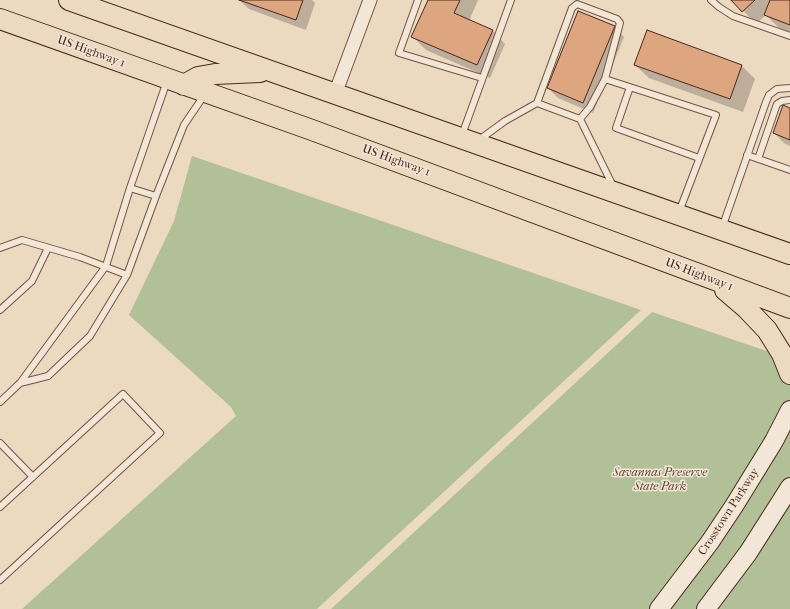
<!DOCTYPE html>
<style>
body{margin:0}
canvas{display:block;background:#ebd9c0}
</style>
<canvas width="790" height="609"></canvas>
<script>
const ctx = document.querySelector('canvas').getContext('2d');
ctx.lineJoin = 'round';
function fillPath(path, color) {
  ctx.fillStyle = color;
  ctx.fill(path, 'evenodd');
}
function shape(rows) {
  const path = new Path2D();
  for (const r of rows) {
    path.moveTo(r[0], r[1]);
    for (let i = 2; i < r.length; i += 2) path.lineTo(r[i], r[i + 1]);
  }
  return path;
}
function strokePath(path, color, width, dash) {
  ctx.strokeStyle = color;
  ctx.lineWidth = width;
  ctx.lineCap = dash ? 'butt' : 'round';
  ctx.setLineDash(dash || []);
  ctx.stroke(path);
}
function write(font, color, halo, rows, align = 'center') {
  ctx.font = font + ' "IM FELL French Canon",serif';
  ctx.lineWidth = 3;
  ctx.setLineDash([]);
  ctx.textBaseline = 'middle';
  ctx.strokeStyle = halo;
  ctx.fillStyle = color;
  for (const [text, x, y, turn = 0] of rows) {
    ctx.save();
    ctx.translate(x, y);
    ctx.rotate((+turn || 0) * Math.PI / 180);
    ctx.textAlign = isNaN(turn) ? turn : align;
    if (halo) ctx.strokeText(text, 0, 0);
    ctx.fillText(text, 0, 0);
    ctx.restore();
  }
}
fillPath(shape([
 [192,156,641,310,317,609,22,609,236,416,231,407,129,315,174,221],
 [652,312,790,359,790,609,331,609]
]), '#b1c097');
fillPath(shape([
 [239,0,312,0,315,3,306,30,249,9],
 [429,0,478,0,469,21,492,30,505,44,490,78,426,50,413,37],
 [733,0,790,0,790,32,779,28,766,15,756,24],
 [614,26,624,37,593,113,558,98,548,88],
 [647,32,742,66,755,79,743,112,649,78,635,65],
 [790,109,790,146,784,143,774,133]
]), '#0003');
const building = shape([
 [239,0,303,0,296,20,239,0],
 [428,0,460,0,454,13,493,30,477,65,411,37,428,0],
 [731,0,755,0,742,12,731,0],
 [770,0,790,0,790,25,764,15,770,0],
 [578,11,615,26,583,103,547,88,578,11],
 [647,30,742,65,730,99,634,65,647,30],
 [783,105,790,108,790,140,773,133,783,105]
]);
fillPath(building, '#dda681');
strokePath(building, '#4a291a', 1);
const lane = shape([
 [418,0,399,53,482,78],
 [711,0,719,7,733,16,790,36],
 [605,79,716,115,679,212],
 [630,87,616,128,699,158],
 [537,103,580,119],
 [462,135,511,0],
 [479,140,505,121,537,103,572,8,577,4,617,19,620,23,605,79,590,107,580,119,613,186],
 [747,155,790,170],
 [758,159,777,104,782,101,790,100],
 [130,188,156,196],
 [722,228,766,102,769,95,777,89,790,88],
 [0,248,22,240,80,257,127,275],
 [0,310,32,281,48,248],
 [20,383,48,376,90,336,127,275,156,196,184,125,205,94],
 [0,402,20,383,106,266,130,188,167,81],
 [0,443,33,477],
 [0,507,123,394,160,433,0,580]
]);
const street = shape([
 [335,94,370,0]
]);
const secondary = shape([
 [659,609,710,542,734,506,774,441,790,410],
 [706,609,748,553,790,487]
]);
const primary = shape([
 [69,0,790,254],
 [0,19,312,130,790,308],
 [184,85,198,77,215,74,260,72],
 [725,290,747,309,767,330,782,354,790,374]
]);
strokePath(lane, '#725544', 8);
strokePath(street, '#725544', 15);
strokePath(secondary, '#4a291a', 20);
strokePath(primary, '#4a291a', 22);
strokePath(lane, '#f2e6d6', 6);
strokePath(street, '#f2e6d6', 13);
strokePath(secondary, '#f2e6d6', 18);
strokePath(primary, '#ebd9c0', 20);
write('12px', '#4a291a', '#f2e6d6', [
 ["US Highway 1",91,52,20],
 ["US Highway 1",396,161,20],
 ["US Highway 1",699,275,21],
 ["Crosstown Parkway",729,512,-57]
]);
write('italic 12px', '#5f4733', '#f2e6d6', [
 ["Savannas Preserve",660,473],
 ["State Park",660,487]
]);
</script>
